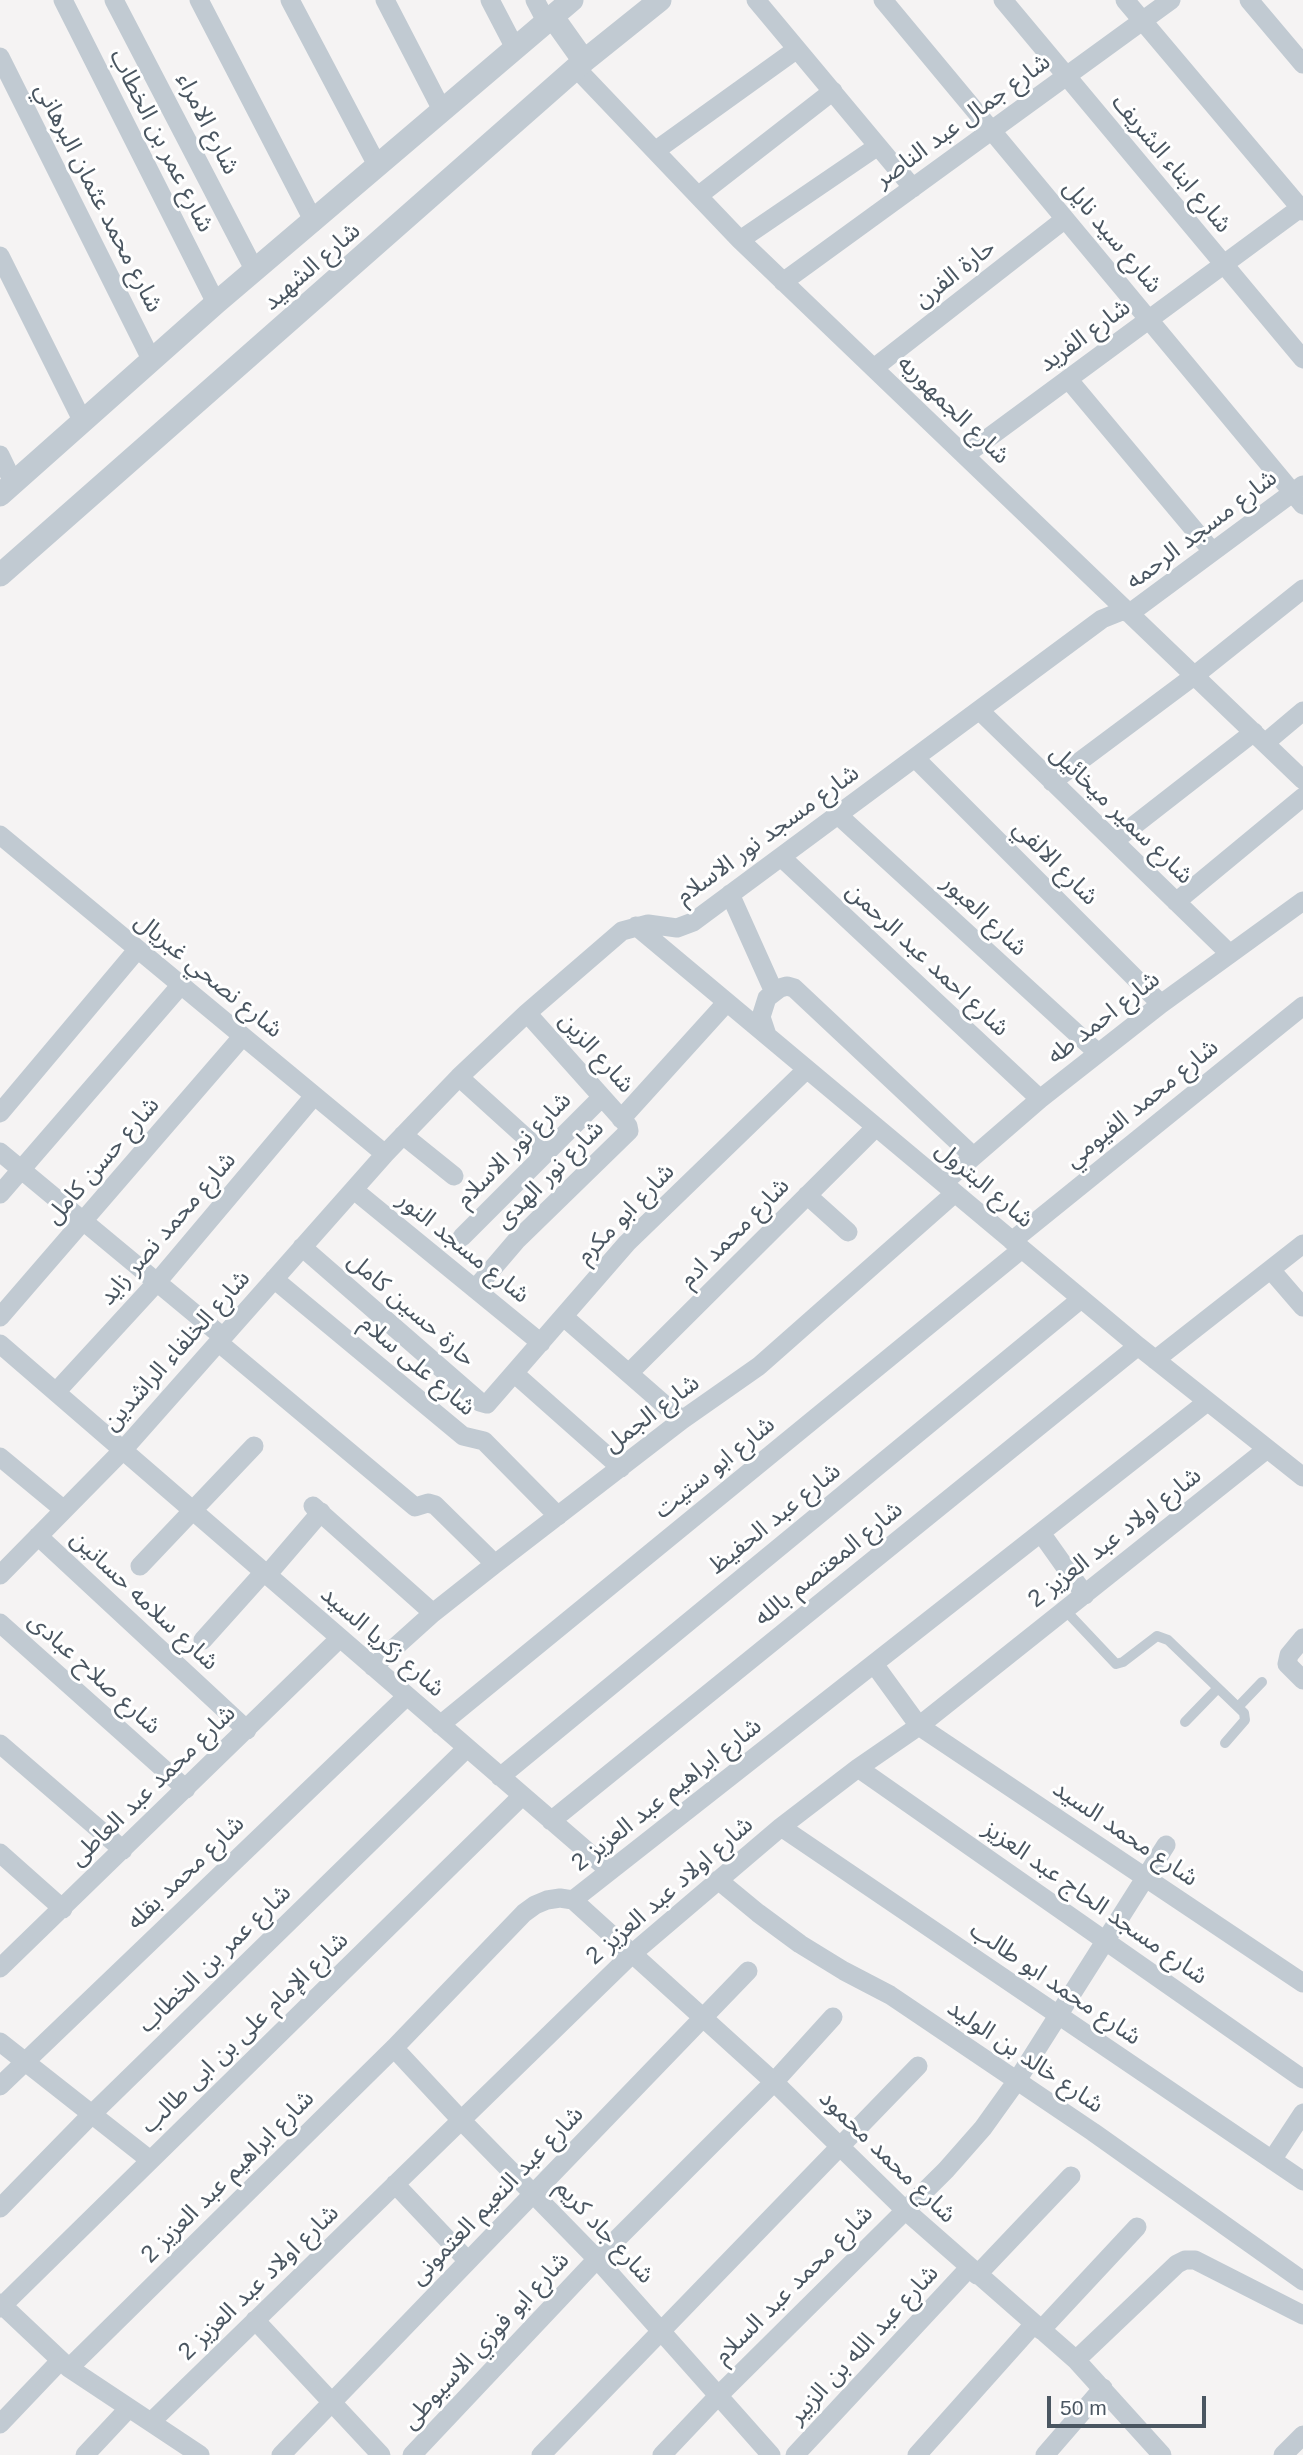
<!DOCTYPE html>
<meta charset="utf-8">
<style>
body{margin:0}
#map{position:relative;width:1303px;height:2455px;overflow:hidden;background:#f5f3f3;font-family:Helvetica,sans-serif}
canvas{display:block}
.scale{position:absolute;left:1047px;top:2396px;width:159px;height:32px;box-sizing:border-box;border:4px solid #4a5661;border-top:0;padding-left:9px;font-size:21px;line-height:24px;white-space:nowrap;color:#4a5661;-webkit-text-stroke:5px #fff;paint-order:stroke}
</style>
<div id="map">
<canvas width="1303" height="2455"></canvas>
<div class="scale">50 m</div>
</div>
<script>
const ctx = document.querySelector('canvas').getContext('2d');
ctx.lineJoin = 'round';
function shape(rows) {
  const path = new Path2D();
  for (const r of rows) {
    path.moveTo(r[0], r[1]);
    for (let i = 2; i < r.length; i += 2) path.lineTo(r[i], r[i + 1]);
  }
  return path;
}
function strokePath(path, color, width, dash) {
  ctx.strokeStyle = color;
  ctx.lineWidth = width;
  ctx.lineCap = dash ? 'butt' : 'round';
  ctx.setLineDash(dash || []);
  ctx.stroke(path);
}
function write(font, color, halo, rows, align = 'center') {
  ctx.font = font + ' Helvetica,"Noto Sans Arabic",sans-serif';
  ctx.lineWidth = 6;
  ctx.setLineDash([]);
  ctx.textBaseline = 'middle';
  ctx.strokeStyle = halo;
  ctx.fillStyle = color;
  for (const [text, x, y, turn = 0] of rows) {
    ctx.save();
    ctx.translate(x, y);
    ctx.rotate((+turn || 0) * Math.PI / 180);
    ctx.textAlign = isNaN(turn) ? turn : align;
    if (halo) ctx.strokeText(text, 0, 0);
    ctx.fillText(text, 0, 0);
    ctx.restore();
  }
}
strokePath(shape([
 [1065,1610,1116,1664,1123,1662,1157,1636,1168,1640,1244,1713,1245,1720,1225,1743],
 [1238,1707,1262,1682],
 [1185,1722,1218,1688]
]), '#c1cad2', 10);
strokePath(shape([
 [63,0,216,303],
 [114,0,255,271],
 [199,0,314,222],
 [290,0,377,165],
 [385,0,442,110],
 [490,0,515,48],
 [535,0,546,21],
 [756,0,913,188],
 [883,0,1303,505],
 [1003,0,1303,359],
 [1125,0,1303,211],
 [1249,0,1303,64],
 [0,57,152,361],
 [577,69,740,240,1303,780],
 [655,151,797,49],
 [698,196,833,91],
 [740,240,878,146],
 [0,256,82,420],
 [783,282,1171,0],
 [874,368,1065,219],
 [1068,379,1212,551],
 [0,455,13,482],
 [965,455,1303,206],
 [979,710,1230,954],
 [1265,743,1303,711],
 [915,758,1161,1004],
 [1052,782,1194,676,1303,589],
 [838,815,1098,1053],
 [0,835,385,1154],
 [1114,841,1254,732],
 [781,857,1040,1099],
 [730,894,774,992],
 [1176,902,1303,797],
 [636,926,1138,1346,1303,1477],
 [767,1035,761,1017,767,998,780,988,787,986,794,988,973,1156],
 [459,1077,544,1154],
 [0,1113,137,950],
 [621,1119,727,1002],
 [403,1135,454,1176],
 [0,1152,223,1337],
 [943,1183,1040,1099,1161,1004,1303,901],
 [354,1190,541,1343],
 [0,1194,180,986],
 [807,1195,848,1232],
 [462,1237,602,1097],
 [1012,1241,1303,1006],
 [302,1247,480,1402,487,1404,627,1243,807,1069],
 [1271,1270,1303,1307],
 [274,1279,463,1436,484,1441,558,1516],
 [475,1289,516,1241,629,1131,628,1126,527,1013],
 [0,1317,242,1037],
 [564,1317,682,1420],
 [218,1342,415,1507,428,1503,435,1505,495,1564],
 [0,1344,610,1871],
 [1155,1360,1303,1244],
 [629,1373,876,1127],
 [515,1374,621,1468],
 [56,1392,158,1281,314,1096],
 [0,1457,64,1510],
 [313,1506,433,1613],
 [1041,1533,1085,1595],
 [38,1536,247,1730],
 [140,1566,254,1446],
 [0,1575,123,1450,385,1154,459,1077,527,1013,622,931,648,924,677,928,693,922,1102,619,1122,611,1130,613,1303,485],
 [267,1575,321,1512],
 [0,1623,186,1789],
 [1303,1638,1289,1655,1287,1664,1303,1680],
 [203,1640,264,1572],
 [874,1664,919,1726,1303,1983],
 [373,1667,433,1613,495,1564,682,1420,759,1366,955,1193],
 [440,1725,1022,1249],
 [0,1744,123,1850],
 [858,1768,1303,2079],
 [500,1777,1081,1299],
 [551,1821,1138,1346],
 [781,1827,1303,2181],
 [0,1853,63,1909],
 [718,1880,758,1913,800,1944,844,1971,890,1995,1093,2132,1303,2281],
 [573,1900,774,2082,905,2210,1076,2360,1162,2455],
 [0,1968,340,1638],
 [0,2042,150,2160],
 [394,2048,461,2120,597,2259,771,2455],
 [0,2086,407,1696],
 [1272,2160,1303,2113],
 [395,2184,468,2261],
 [0,2208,92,2114,467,1748],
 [977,2275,1071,2176],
 [0,2303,69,2368,200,2455],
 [0,2308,522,1796],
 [255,2320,381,2455],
 [1041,2330,1137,2227],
 [1076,2360,1177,2264,1185,2260,1195,2260,1303,2315],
 [69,2368,394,2048,524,1913,535,1905,547,1900,560,1898,573,1900,1207,1402],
 [151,2422,633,1953,781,1827,858,1768,919,1726,1267,1449],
 [0,2424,60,2361],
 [85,2455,129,2408],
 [281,2455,748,1971],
 [412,2455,597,2259,774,2082,833,2017],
 [541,2455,918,2066],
 [662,2455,718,2396,946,2170,983,2128,1016,2082,1166,1845],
 [795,2455,969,2268],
 [917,2455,1034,2324],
 [1045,2455,1103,2388],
 [1283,2455,1303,2435]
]), '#c1cad2', 19);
strokePath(shape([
 [552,16,584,61],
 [0,495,216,303,572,0],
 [0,575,584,61,660,0]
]), '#c1cad2', 23);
write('24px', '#4a5661', '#fff', [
 ["شارع جمال عبد الناصر",963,121,-36],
 ["شارع الامراء",207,124,63],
 ["شارع عمر بن الخطاب",161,141,63],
 ["شارع ابناء الشريف",1171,164,50],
 ["شارع محمد عثمان البرهاني",98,198,63],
 ["شارع سيد نايل",1112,237,50],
 ["شارع الشهيد",312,267,-41],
 ["حارة الفرن",955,274,-38],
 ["شارع الفريد",1085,336,-36],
 ["شارع الجمهوريه",953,410,44],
 ["شارع مسجد الرحمه",1202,530,-37],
 ["شارع سمير ميخائيل",1121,815,44],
 ["شارع مسجد نور الاسلام",768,835,-36],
 ["شارع الالفي",1055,863,45],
 ["شارع العبور",984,916,43],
 ["شارع احمد عبد الرحمن",927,960,43],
 ["شارع نصحي غبريال",208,976,39],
 ["شارع احمد طه",1104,1018,-38],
 ["شارع الزين",596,1053,48],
 ["شارع محمد الفيومي",1142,1104,-39],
 ["شارع نور الاسلام",514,1150,-45],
 ["شارع حسن كامل",103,1161,-49],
 ["شارع نور الهدى",550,1175,-45],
 ["شارع البترول",984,1185,40],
 ["شارع ابو مكرم",626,1214,-46],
 ["شارع محمد نصر زايد",168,1229,-49],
 ["شارع محمد ادم",735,1233,-45],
 ["شارع مسجد النور",463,1248,39],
 ["حارة حسين كامل",411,1310,41],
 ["شارع الخلفاء الراشدين",177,1351,-48],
 ["شارع على سلام",417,1366,40],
 ["شارع الجمل",652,1414,-37],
 ["شارع ابو ستيت",715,1468,-39],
 ["شارع عبد الحفيظ",775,1519,-39],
 ["شارع اولاد عبد العزيز 2",1115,1538,-38],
 ["شارع المعتصم بالله",829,1564,-39],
 ["شارع سلامه حسانين",144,1601,43],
 ["شارع زكريا السيد",382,1642,41],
 ["شارع صلاح عبادى",94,1674,42],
 ["شارع محمد عبد العاطى",153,1786,-44],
 ["شارع ابراهيم عبد العزيز 2",667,1795,-38],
 ["شارع محمد السيد",1125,1834,34],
 ["شارع محمد بقله",186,1873,-44],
 ["شارع اولاد عبد العزيز 2",670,1891,-41],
 ["شارع مسجد الحاج عبد العزيز",1095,1903,35],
 ["شارع عمر بن الخطاب",215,1959,-44],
 ["شارع محمد ابو طالب",1055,1984,34],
 ["شارع الإمام على بن ابى طالب",245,2033,-44],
 ["شارع خالد بن الوليد",1025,2057,34],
 ["شارع محمد محمود",887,2157,44],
 ["شارع ابراهيم عبد العزيز 2",228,2177,-45],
 ["شارع عبد النعيم العتمونى",497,2196,-46],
 ["شارع جاد كريم",604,2232,47],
 ["شارع اولاد عبد العزيز 2",259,2283,-44],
 ["شارع محمد عبد السلام",794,2285,-45],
 ["شارع ابو فوزي الاسيوطى",486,2341,-47],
 ["شارع عبد الله بن الزبير",864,2345,-47]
]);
</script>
